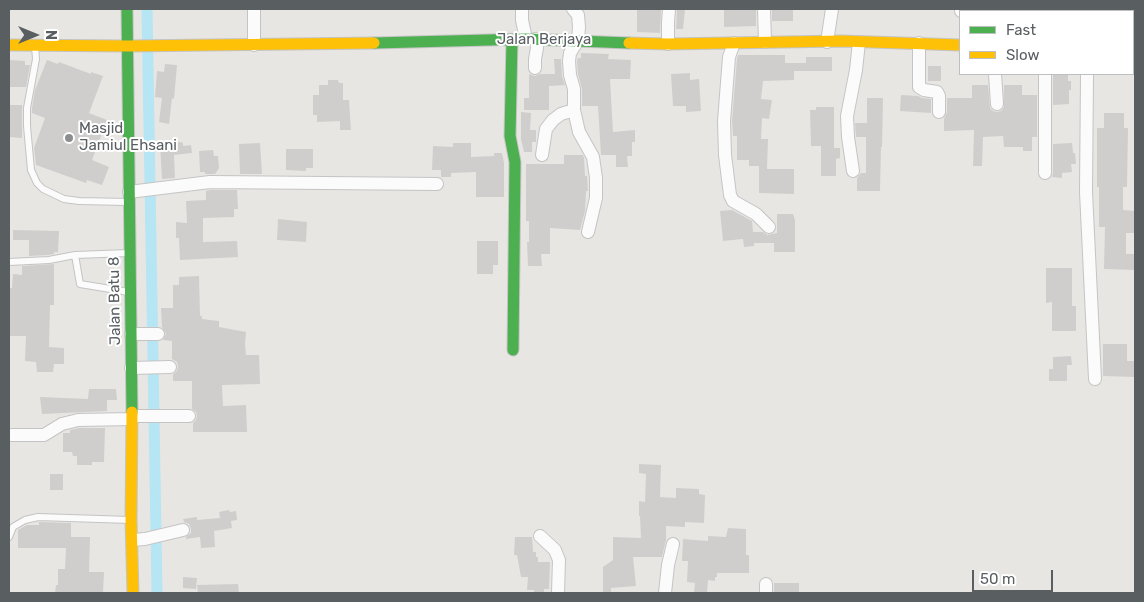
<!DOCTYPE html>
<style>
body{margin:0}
#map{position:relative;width:1144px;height:602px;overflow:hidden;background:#e8e6e3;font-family:Rubik,sans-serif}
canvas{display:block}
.frame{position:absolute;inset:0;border:10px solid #595e61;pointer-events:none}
.legend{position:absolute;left:959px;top:10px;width:175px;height:65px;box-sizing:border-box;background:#fff;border:1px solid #bdbfc0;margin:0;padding:6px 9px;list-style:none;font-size:15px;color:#595e61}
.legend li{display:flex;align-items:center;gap:10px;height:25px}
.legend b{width:25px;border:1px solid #bdbfc0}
.north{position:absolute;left:10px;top:10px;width:50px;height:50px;-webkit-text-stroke:4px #fff;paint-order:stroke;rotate:90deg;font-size:14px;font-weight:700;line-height:20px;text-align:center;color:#595e61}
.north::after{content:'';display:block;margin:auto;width:18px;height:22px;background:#595e61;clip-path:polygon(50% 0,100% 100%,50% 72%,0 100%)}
.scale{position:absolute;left:972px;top:570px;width:81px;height:22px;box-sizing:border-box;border:2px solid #595e61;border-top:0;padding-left:6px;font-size:15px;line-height:18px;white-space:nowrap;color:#595e61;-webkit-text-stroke:4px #fff;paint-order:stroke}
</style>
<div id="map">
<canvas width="1144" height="602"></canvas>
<div class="frame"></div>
<ul class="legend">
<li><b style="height:6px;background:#4caf50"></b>Fast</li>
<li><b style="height:6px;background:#ffc107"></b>Slow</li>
</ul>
<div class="north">N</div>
<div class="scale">50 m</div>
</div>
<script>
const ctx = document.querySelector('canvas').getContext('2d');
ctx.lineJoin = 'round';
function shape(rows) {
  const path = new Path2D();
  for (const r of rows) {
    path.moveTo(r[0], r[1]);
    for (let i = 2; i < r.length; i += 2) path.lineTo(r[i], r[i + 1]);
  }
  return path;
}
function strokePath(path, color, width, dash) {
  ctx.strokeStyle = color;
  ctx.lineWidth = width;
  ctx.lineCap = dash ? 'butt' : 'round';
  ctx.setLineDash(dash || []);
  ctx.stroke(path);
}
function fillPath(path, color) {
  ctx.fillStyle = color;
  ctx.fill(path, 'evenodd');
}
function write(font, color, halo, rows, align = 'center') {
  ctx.font = font + ' Rubik,sans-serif';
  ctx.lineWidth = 4;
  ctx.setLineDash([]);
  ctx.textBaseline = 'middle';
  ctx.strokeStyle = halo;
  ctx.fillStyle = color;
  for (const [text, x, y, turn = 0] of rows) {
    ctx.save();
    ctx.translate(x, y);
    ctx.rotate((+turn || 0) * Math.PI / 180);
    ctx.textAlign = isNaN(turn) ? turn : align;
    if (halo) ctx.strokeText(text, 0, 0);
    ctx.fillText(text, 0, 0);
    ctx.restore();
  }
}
strokePath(shape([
 [147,9,157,593]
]), '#b6e5f4', 11);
fillPath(shape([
 [637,9,661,9,660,33,637,32],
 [677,9,685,9,683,29,676,29],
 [724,9,756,9,756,26,724,27],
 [772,9,793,9,793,21,772,21],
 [581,53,609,54,608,59,631,60,630,79,610,79,613,132,635,130,635,142,632,142,632,156,627,156,628,167,616,167,616,155,601,155,598,106,582,106,582,89,578,74,577,61,578,58,581,58],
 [738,55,785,55,785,63,806,63,806,57,832,57,832,71,794,71,794,80,763,81,761,99,772,100,769,119,762,118,761,139,768,139,767,169,794,169,794,194,759,193,759,166,749,166,749,160,737,160,737,136,733,136,732,121,737,59],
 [554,59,561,59,562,76,565,85,549,86,549,110,524,110,524,98,529,98,529,74,535,76,540,74,555,74],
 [9,60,25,61,25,65,30,65,26,87,9,87],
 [47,60,58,64,59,62,91,74,91,72,103,76,89,113,107,120,92,160,109,167,102,185,87,180,86,183,36,165,34,148,45,118,32,113,32,108,35,90],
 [165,64,177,65,174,99,172,98,169,124,159,122,162,98,155,97,157,71,164,72],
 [928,66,941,66,941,81,928,81],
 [690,73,690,80,699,79,701,111,686,112,686,106,673,106,671,74],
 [1053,75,1068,75,1068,81,1071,81,1071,90,1069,90,1069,104,1053,105],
 [328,80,338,80,339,83,343,83,343,100,349,100,351,130,340,130,340,121,317,122,317,115,313,115,313,95,319,95,319,85,328,85],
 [972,85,988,85,990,108,993,111,997,112,1001,111,1004,107,1004,85,1022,85,1022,95,1037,95,1037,137,1032,137,1032,151,1023,151,1023,147,1004,147,1003,136,983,137,982,166,973,166,974,130,944,131,944,119,947,112,947,98,972,98],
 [901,95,918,96,922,98,931,99,931,113,900,111],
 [867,98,883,98,882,147,881,147,880,191,857,191,857,178,861,173,866,173,866,137,856,137,855,123,867,123],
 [9,105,22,105,22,138,9,137],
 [816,107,834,107,834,148,840,148,840,158,836,159,836,176,821,176,821,146,811,146,810,110,816,110],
 [521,112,531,113,530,130,536,130,536,142,532,142,532,152,524,152,521,139],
 [1104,113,1124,113,1124,128,1128,128,1127,187,1123,187,1123,210,1135,211,1135,233,1126,233,1126,254,1135,254,1135,270,1104,269,1105,227,1099,227,1099,187,1097,187,1097,128,1104,128],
 [180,142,183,143,183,146,191,145,192,153,174,155,175,178,162,179,160,144],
 [260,143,262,174,240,174,239,144],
 [453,143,471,143,471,157,494,156,494,153,502,153,504,163,504,197,476,197,476,172,451,173,451,177,441,177,441,170,432,170,433,146,453,147],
 [1072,143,1073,153,1075,153,1076,164,1071,164,1072,172,1062,173,1062,178,1052,177,1053,173,1053,144],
 [286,149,313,149,313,168,306,168,306,171,286,170],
 [213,150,214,156,218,156,219,168,215,174,205,174,205,172,200,172,199,151],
 [564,155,583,155,584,158,585,176,587,176,588,191,586,191,585,211,580,230,550,228,550,254,541,254,542,266,528,266,527,242,529,242,529,221,526,221,526,164,564,164],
 [210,190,237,190,238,209,234,209,234,217,203,218,203,242,237,241,238,257,180,260,179,238,176,238,176,222,187,223,186,201,206,200,206,191],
 [732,210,752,221,753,232,763,232,767,235,777,233,777,214,793,214,795,220,795,252,774,252,774,243,754,243,754,246,744,247,743,239,723,241,720,211],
 [278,219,307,222,306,242,277,240],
 [13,230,59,231,58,252,54,252,54,254,48,255,29,256,29,240,13,240],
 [477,241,498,241,498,265,493,265,493,274,477,274],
 [54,264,54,305,50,305,49,347,64,348,64,364,54,364,53,372,37,372,36,362,25,361,26,336,9,336,9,288,12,288,13,274,22,275,22,266],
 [1046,268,1072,268,1072,306,1076,306,1076,331,1052,331,1052,302,1046,303],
 [199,276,200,316,202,316,202,319,219,321,219,327,246,332,245,344,246,355,259,355,260,384,222,385,223,406,246,405,247,432,193,432,193,423,196,420,197,416,196,412,192,409,192,381,173,381,173,374,177,371,178,366,177,362,172,359,172,341,163,340,166,334,162,327,161,308,173,308,173,285,179,285,179,277],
 [1103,344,1127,344,1127,361,1135,361,1135,377,1103,376],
 [1071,356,1072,365,1067,365,1067,381,1049,381,1049,369,1053,369,1053,357],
 [89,389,116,389,117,400,107,400,107,411,42,414,40,397,88,399],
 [79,428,105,428,104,462,92,462,92,465,77,465,77,456,73,456,72,452,63,452,63,433,70,433,70,430],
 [639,464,661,465,660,497,676,498,676,488,699,489,699,494,705,495,704,523,685,522,685,527,666,526,666,540,662,557,633,557,636,586,611,588,611,593,603,593,603,567,613,560,613,537,641,538,640,516,639,516,639,501,645,502,646,474,639,473],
 [50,474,63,474,63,490,50,490],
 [229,510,230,512,236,511,237,520,231,521,232,528,214,531,215,547,201,548,200,537,186,539,186,537,191,533,191,529,189,524,184,522,183,519,197,517,197,520,220,518,219,512],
 [39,522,71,523,71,537,90,537,89,572,104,572,103,593,55,593,56,585,58,585,58,569,65,569,66,548,18,548,18,530,27,525,39,525],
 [728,528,746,529,746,555,749,555,749,573,717,573,717,577,715,577,715,581,708,580,707,593,694,593,695,583,687,582,688,561,682,561,683,539,708,541,708,536,726,537],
 [515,537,532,537,533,552,536,552,536,557,538,557,538,562,550,562,549,589,544,589,544,593,534,593,534,590,527,590,528,577,521,577,517,555,514,555],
 [183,577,197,578,196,589,183,588],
 [774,583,799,583,799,593,774,593],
 [238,584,239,593,198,593,197,585]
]), '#d0cecd');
const lane = shape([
 [35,46,36,59,27,108,27,126,31,170,37,183,43,189,64,199,79,201,128,202],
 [129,253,75,255,80,284,129,292],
 [9,262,49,260,75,255],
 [9,537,13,527,25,520,38,517,130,520]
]);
const street = shape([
 [522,9,522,20,526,39],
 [573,9,578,15,579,27,578,40,570,53,569,61,570,75,574,89,574,110,579,132,593,157,596,178,596,198,588,232],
 [764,9,765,42],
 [1003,9,1004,11],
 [1087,9,1087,11],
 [961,11,961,9],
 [972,11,975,9],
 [827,42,832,9],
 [734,43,729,57,724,121,725,155,730,195,733,201,756,214,769,227],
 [919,43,919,87,924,90,937,92,939,96,939,112],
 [668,44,668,22,669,9],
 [1133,44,1135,44],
 [254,45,254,9],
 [535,68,535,59,537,48,536,39],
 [995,74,997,104],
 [1087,74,1086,192,1095,379],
 [542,155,546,129,553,120,561,114,574,110],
 [853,171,848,137,847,116,856,70,859,42],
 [1045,173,1045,74],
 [129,192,210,182,437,184],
 [131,334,158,334],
 [131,368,170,367],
 [132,416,189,416],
 [9,435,44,435,62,424,78,420,132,419],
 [540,536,555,550,559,560,558,593],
 [132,540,145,539,183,530],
 [665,593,668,565,673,544],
 [766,593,766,584]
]);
const fast = shape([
 [127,9,132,412],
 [512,40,510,136,515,162,513,350],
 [374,43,526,39,629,43]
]);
const slow = shape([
 [629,43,668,44,842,41,960,45],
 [9,45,128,46,374,43],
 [132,412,131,520,133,593]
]);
strokePath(lane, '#c4c4c4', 8);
strokePath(street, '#c4c4c4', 14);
strokePath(fast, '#c4c4c4', 13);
strokePath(slow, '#c4c4c4', 13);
strokePath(lane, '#fcfbfb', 6);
strokePath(street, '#fcfbfb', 12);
strokePath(fast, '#4caf50', 11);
strokePath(slow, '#ffc107', 11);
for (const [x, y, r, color] of [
 [69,138,5,"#8b8e8e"]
]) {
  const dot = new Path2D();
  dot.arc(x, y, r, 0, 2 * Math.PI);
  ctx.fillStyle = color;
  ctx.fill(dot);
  strokePath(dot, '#fff', 2);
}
write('15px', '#595e61', '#fff', [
 ["Jalan Berjaya",544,40],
 ["Jalan Batu 8",115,301,-91]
]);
write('15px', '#595e61', '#fff', [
 ["Masjid",79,129],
 ["Jamiul Ehsani",79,146]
], 'left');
</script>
